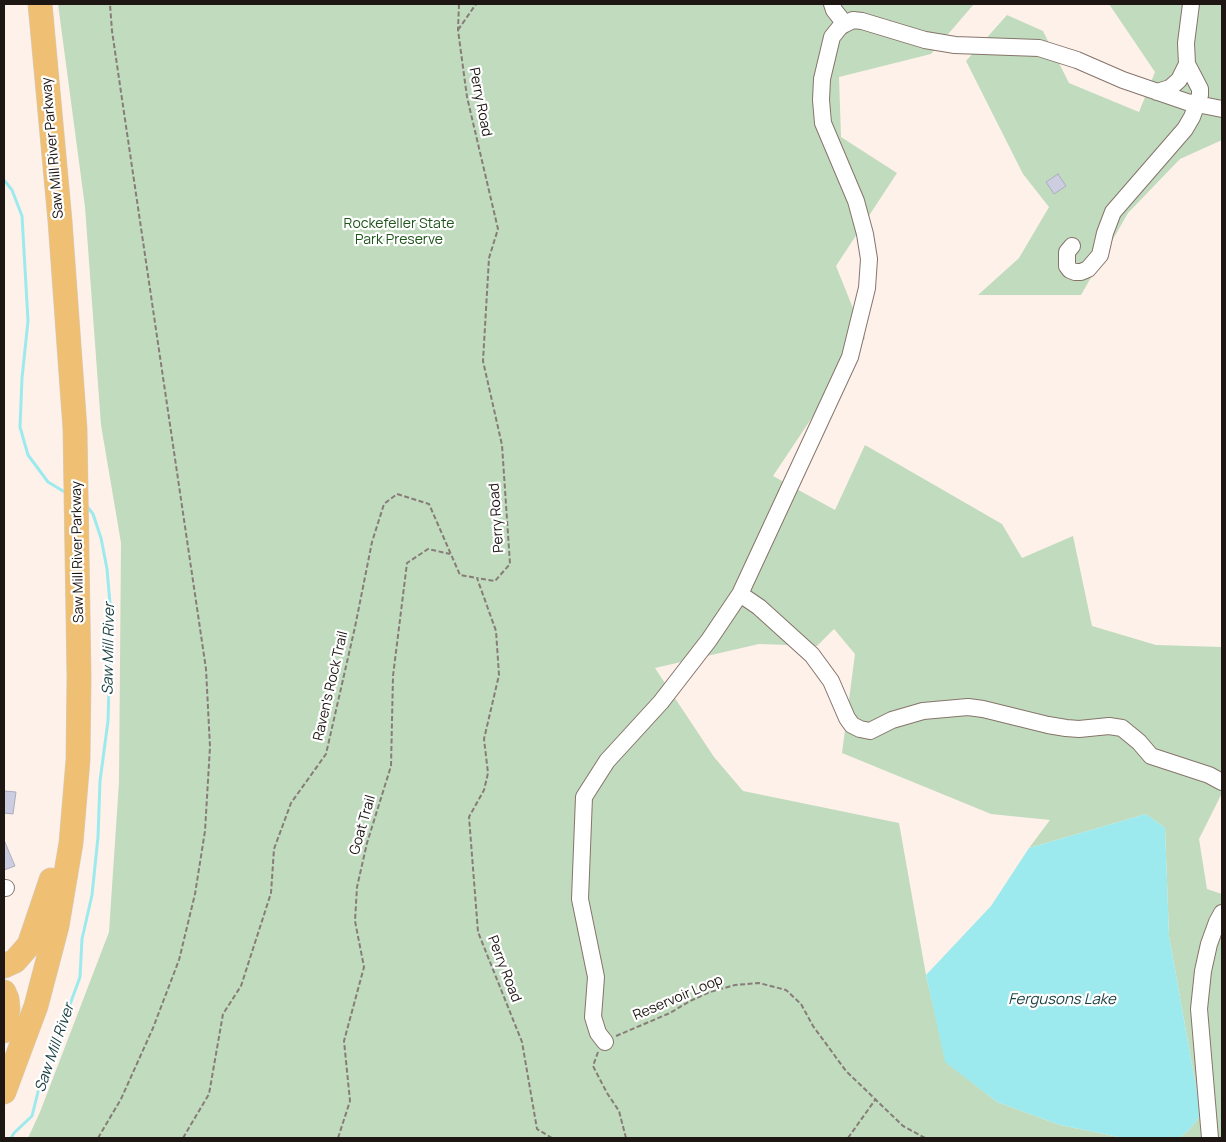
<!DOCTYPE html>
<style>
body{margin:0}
#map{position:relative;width:1226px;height:1142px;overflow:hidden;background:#fef1ea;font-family:Manrope,sans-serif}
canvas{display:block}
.frame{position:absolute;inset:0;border:5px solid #1d1612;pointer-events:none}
</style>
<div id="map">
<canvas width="1226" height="1142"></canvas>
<div class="frame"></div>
</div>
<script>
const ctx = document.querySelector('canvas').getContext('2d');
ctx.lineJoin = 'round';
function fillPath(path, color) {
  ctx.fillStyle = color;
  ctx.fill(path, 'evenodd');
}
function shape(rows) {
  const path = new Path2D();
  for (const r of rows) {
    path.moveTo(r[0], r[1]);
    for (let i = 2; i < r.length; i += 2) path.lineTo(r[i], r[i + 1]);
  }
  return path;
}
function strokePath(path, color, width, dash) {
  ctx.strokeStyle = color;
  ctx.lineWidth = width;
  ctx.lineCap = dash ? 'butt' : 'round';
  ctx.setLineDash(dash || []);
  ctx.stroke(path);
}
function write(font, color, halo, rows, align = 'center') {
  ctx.font = font + ' Manrope,sans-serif';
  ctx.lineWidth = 4.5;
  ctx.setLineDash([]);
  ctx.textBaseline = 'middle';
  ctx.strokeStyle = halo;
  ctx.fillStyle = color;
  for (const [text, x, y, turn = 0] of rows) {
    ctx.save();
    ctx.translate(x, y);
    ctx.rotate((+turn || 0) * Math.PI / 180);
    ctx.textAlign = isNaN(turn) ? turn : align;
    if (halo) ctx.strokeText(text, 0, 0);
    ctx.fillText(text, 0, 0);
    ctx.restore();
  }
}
fillPath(shape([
 [58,4,974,4,931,54,839,77,841,137,897,173,836,266,865,338,773,476,835,510,865,445,1002,524,1022,558,1073,536,1092,626,1156,645,1222,647,1222,793,1199,839,1207,889,1222,894,1222,1138,1179,1138,1189,1130,1201,1115,1169,936,1165,828,1146,814,1029,848,1050,820,991,814,842,753,855,654,834,629,817,646,759,644,655,668,714,757,743,791,899,823,926,975,946,1062,997,1102,1060,1125,1124,1138,28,1138,40,1112,109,932,119,782,121,543,101,425,85,207],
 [1109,4,1222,4,1222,140,1180,159,1128,213,1081,295,978,295,1019,258,1049,207,1023,174,966,61,1007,15,1043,31,1069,83,1139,112,1155,72]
]), '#c1dbbe');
fillPath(shape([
 [1146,814,1165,828,1169,936,1201,1115,1189,1130,1179,1138,1124,1138,1060,1125,997,1102,945,1062,926,975,991,906,1029,848]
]), '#9ceaed');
strokePath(shape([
 [4,180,12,190,22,216,28,321,22,378,20,427,28,455,48,482,68,494],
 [11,1138,14,1133,32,1116,38,1092,80,977,82,939,92,895,98,837,100,781,108,721,111,615,107,569,101,538,93,514,86,505]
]), '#9ceaed', 3);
const building = shape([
 [1058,174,1066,186,1054,194,1046,182,1058,174],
 [4,791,16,792,13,814,4,813,4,791],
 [4,840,15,866,4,870,4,840]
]);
fillPath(building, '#cdcde1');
strokePath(building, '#acacbf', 1);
const minor = shape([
 [832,4,834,10,845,24,853,20,862,21,925,40,955,45,1039,48,1077,60,1123,80,1187,102,1222,109],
 [1157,92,1170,88,1179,80,1187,64],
 [1072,246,1067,252,1067,266,1070,270,1075,272,1081,272,1088,269,1100,255,1105,233,1113,212,1185,129,1192,117,1200,95,1200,89,1187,64,1186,43,1191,4],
 [740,594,759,607,812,655,831,681,847,718,852,725,860,729,870,731,892,720,923,711,968,707,983,709,1048,725,1066,728,1079,729,1109,726,1122,728,1139,742,1151,756,1209,775,1222,782],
 [4,888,6,888],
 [605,1042,598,1033,593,1017,596,977,580,899,584,797,607,761,661,702,709,640,740,594,850,357,867,288,869,259,865,234,856,201,823,123,821,100,822,79,832,37,840,27,845,24],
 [1210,1138,1199,1009,1203,971,1209,944,1217,922,1222,913]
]);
const highway = shape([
 [4,966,15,961,29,945,51,880],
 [4,992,7,999,8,1009,4,1031],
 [4,1092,36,1006,57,926,71,843,78,760,79,677,75,429,60,221,40,4]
]);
strokePath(minor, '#86746a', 18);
strokePath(highway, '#d2d0d0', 25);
strokePath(shape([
 [459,4,458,30,467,97,498,229,489,258,483,361,502,445,510,564,495,581,477,578,496,631,499,675,484,739,488,773,484,790,469,817,478,932,522,1042,537,1129,552,1138],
 [458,30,476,4],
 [616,1036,670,1013,690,1001,710,992,735,985,759,983,786,990,801,1004,813,1026,846,1071,903,1126,925,1138],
 [598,1052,593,1066,607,1093,619,1111,626,1138],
 [98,1138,121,1099,153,1028,179,960,195,894,205,831,210,747,206,669,112,31,110,4],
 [183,1138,209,1094,223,1014,241,986,271,893,274,849,291,803,326,754,355,627,372,542,384,504,397,494,429,504,460,575,477,578],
 [338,1138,350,1101,344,1041,364,967,355,921,357,887,367,843,391,766,393,676,407,563,428,549,450,554],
 [848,1138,875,1100]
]), '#877d78', 2, [5, 2.5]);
strokePath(minor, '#fff', 16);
strokePath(highway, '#efc074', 24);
write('14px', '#1d1612', '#fff', [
 ["Perry Road",480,102,79],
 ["Saw Mill River Parkway",53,148,-95],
 ["Perry Road",497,518,-94],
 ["Saw Mill River Parkway",78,552,-91],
 ["Raven's Rock Trail",331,686,-77],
 ["Goat Trail",363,825,-74],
 ["Perry Road",504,969,69],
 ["Reservoir Loop",678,998,-23]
]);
write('14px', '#1e551a', '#fff', [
 ["Rockefeller State",399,224],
 ["Park Preserve",399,240]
]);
write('italic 15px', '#1a3f41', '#fff', [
 ["Saw Mill River",109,649,-89],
 ["Fergusons Lake",1062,1000],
 ["Saw Mill River",55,1048,-71]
]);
</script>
